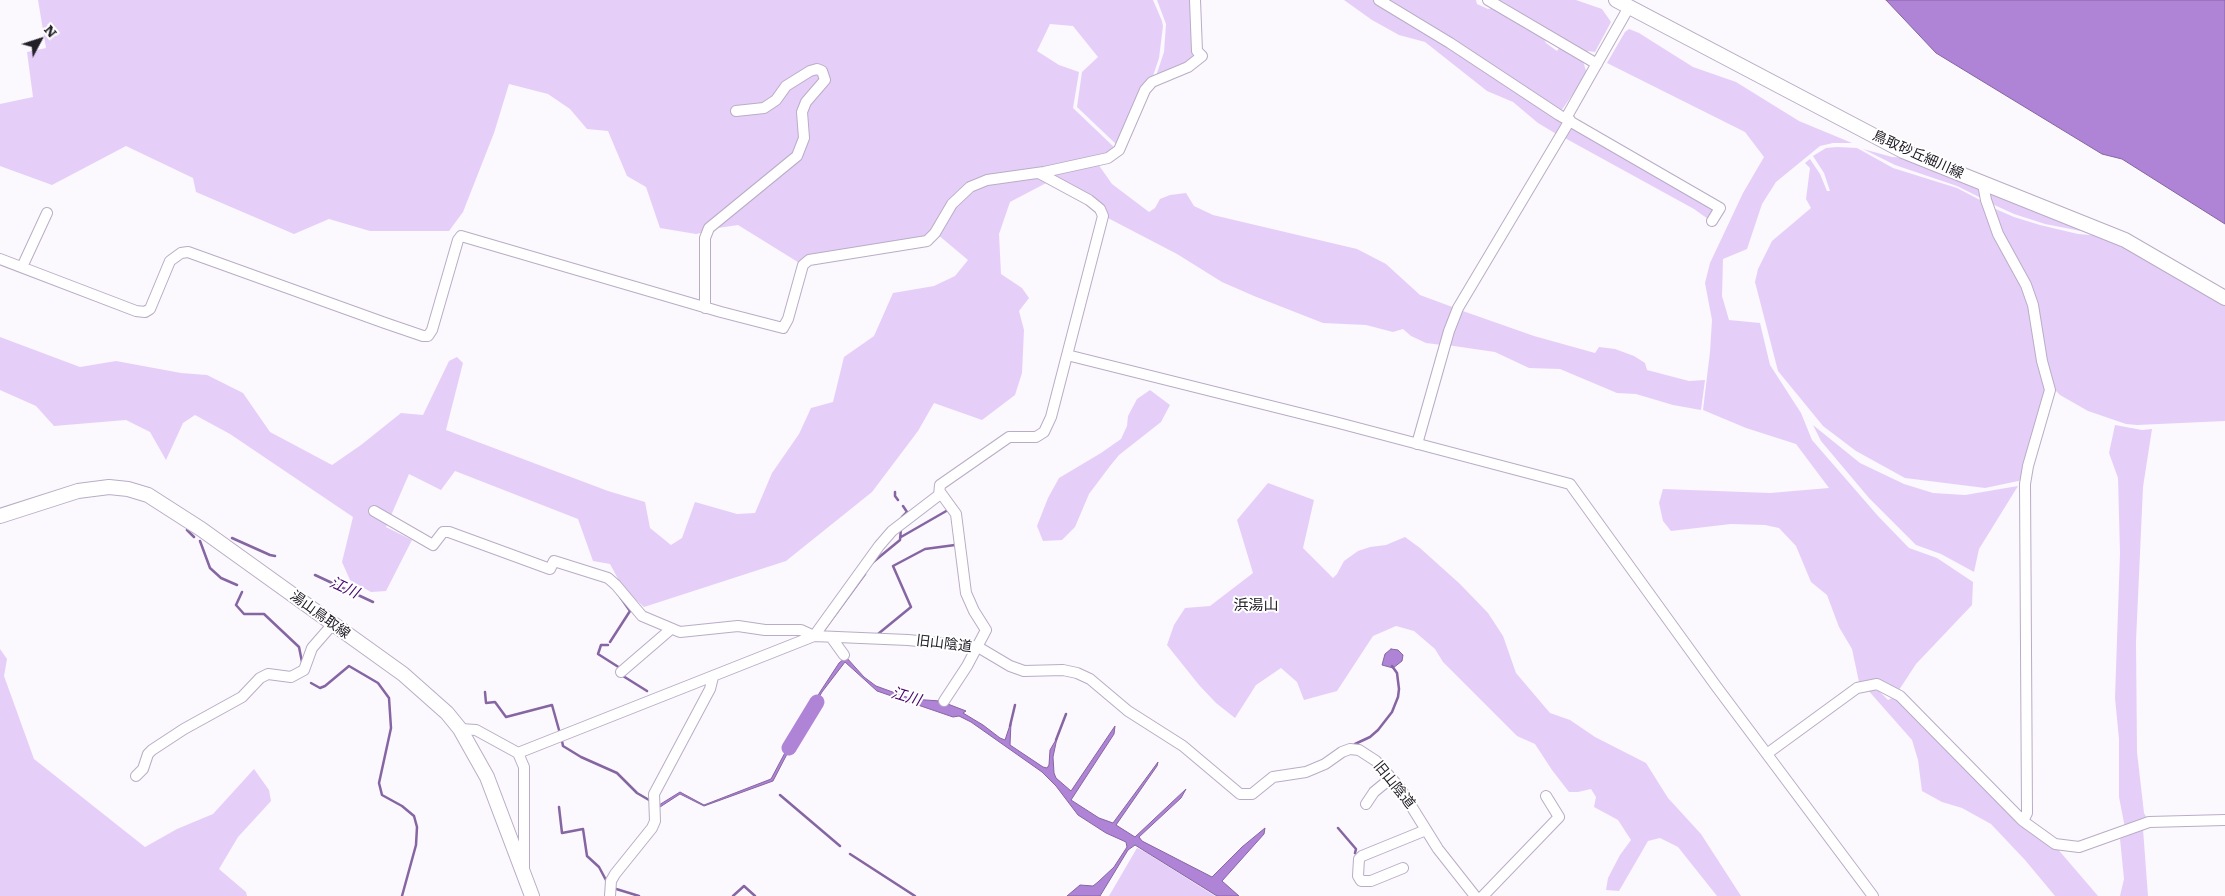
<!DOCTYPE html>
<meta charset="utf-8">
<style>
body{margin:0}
#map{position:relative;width:2225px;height:896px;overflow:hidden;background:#fbf8fe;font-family:Literata,serif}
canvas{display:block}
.north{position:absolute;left:15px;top:15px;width:50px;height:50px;-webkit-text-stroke:4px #fff;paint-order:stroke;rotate:50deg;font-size:14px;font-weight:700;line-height:20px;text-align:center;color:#242029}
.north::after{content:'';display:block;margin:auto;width:18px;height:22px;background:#242029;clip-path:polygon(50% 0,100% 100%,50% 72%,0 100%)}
</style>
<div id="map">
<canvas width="2225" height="896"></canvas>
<div class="north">N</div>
</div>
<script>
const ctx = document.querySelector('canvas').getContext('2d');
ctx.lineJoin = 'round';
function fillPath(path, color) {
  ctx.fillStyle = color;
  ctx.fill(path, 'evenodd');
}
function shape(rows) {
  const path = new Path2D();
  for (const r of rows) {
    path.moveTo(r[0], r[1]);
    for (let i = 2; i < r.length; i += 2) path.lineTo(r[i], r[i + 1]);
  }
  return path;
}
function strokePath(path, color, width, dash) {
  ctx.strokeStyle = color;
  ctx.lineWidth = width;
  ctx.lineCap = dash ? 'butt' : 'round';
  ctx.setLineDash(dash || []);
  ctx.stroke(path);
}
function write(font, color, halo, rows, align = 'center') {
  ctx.font = font + ' Literata,"Noto Sans JP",serif';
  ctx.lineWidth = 4;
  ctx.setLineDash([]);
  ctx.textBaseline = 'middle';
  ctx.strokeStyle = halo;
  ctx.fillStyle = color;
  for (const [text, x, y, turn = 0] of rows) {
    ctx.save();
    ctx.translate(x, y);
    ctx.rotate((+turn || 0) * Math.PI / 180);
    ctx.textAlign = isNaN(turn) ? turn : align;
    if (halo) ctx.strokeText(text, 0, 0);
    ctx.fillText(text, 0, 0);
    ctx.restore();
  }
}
fillPath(shape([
 [38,0,1153,0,1162,21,1163,26,1159,58,1151,82,1144,89,1118,146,1077,107,1082,72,1098,57,1073,26,1050,24,1037,51,1059,65,1079,72,1073,108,1116,149,1112,153,1060,165,978,180,968,185,949,202,927,238,805,259,801,264,738,225,711,229,788,167,799,156,806,141,805,116,807,105,826,84,827,78,821,69,810,68,791,79,784,84,772,100,765,105,750,108,733,107,734,115,766,110,776,104,786,90,812,72,821,74,822,78,819,84,809,94,801,108,800,145,795,153,778,170,711,224,705,232,696,234,660,228,646,187,627,176,608,131,587,129,570,109,548,94,509,84,494,133,463,212,449,231,370,231,329,219,294,234,196,192,193,178,126,146,52,185,0,166,0,104,33,97,27,52,46,48],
 [1157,0,1192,0,1194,49,1191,63,1155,79,1164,52,1166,24],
 [1344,0,1375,0,1564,122,1558,135,1538,123,1513,102,1487,91,1425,42,1399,35,1372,20],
 [1383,0,1476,0,1477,4,1488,9,1492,8,1543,37,1546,43,1557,51,1559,48,1583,61,1587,74,1561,111],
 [1494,0,1576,0,1602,9,1611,22,1595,52,1588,51,1587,53],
 [1629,29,1639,33,1693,67,1736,82,1799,121,1852,143,1833,143,1820,146,1776,182,1762,204,1747,249,1723,259,1722,296,1729,320,1760,323,1770,365,1801,413,1812,440,1878,516,1909,548,1937,558,1973,582,1972,605,1916,664,1899,690,1880,680,1859,682,1852,649,1839,627,1827,595,1811,582,1796,546,1779,528,1765,525,1731,524,1671,531,1663,521,1659,503,1663,489,1770,493,1829,488,1796,444,1746,428,1703,410,1710,352,1712,320,1705,283,1710,263,1743,193,1764,157,1745,132,1607,63,1625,32],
 [1572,123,1715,209,1708,219,1694,209,1563,137],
 [1837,147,1857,148,1893,168,1957,188,1982,201,2029,298,2046,391,2023,480,1985,488,1905,478,1856,451,1823,426,1778,371,1755,282,1758,269,1772,241,1811,208,1806,199,1810,168,1805,163,1810,159,1820,174,1827,191,1830,191,1824,173,1813,156,1826,148],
 [1863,149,1892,157,1909,158,1978,188,1981,192,1981,198,1957,186,1895,165],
 [1098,164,1112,184,1149,212,1155,208,1160,199,1170,195,1186,193,1194,206,1213,215,1357,249,1386,264,1420,295,1455,308,1442,345,1426,343,1411,336,1403,329,1393,332,1366,325,1323,323,1254,296,1222,282,1177,254,1106,217,1045,174],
 [1035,177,1050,181,1010,202,999,234,1001,274,1022,288,1029,298,1019,311,1024,330,1022,373,1015,395,982,420,934,403,918,431,872,492,786,561,644,607,623,588,610,564,593,561,578,519,455,471,441,490,409,474,386,527,412,540,386,591,371,592,350,580,342,562,353,517,230,434,195,415,183,423,166,460,150,432,126,420,54,426,36,406,0,390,0,337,80,367,116,361,181,373,207,375,243,393,270,432,332,465,361,445,401,413,423,415,449,361,457,357,463,363,446,430,608,491,645,502,650,528,671,545,682,538,695,502,737,514,755,513,772,473,799,434,811,408,833,402,844,357,874,336,893,293,934,286,955,276,968,260,937,234,952,208,977,186],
 [1989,193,2091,233,2045,224,2014,214,1990,203],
 [1991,207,2014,217,2040,225,2078,234,2103,236,2225,303,2225,421,2137,425,2126,424,2088,411,2060,395,2055,390,2040,335,2013,258],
 [1460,310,1534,336,1595,353,1599,347,1615,349,1634,356,1645,363,1647,370,1689,381,1705,380,1701,410,1673,405,1636,394,1617,393,1560,369,1529,368,1495,352,1447,345],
 [1150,390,1170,405,1161,422,1119,455,1110,466,1089,494,1075,527,1062,540,1043,541,1037,526,1048,498,1059,478,1101,453,1121,439,1127,426,1128,416,1137,399],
 [1813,425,1860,463,1904,484,1933,493,1965,495,2018,486,1979,549,1974,572,1941,554,1916,545,1869,498,1821,441],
 [2115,425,2142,430,2152,429,2143,487,2136,641,2137,752,2144,813,2148,820,2141,822,2135,821,2125,828,2119,797,2119,739,2115,698,2120,553,2118,478,2109,453],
 [1268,483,1314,500,1303,548,1333,578,1337,574,1344,561,1358,551,1370,547,1386,545,1405,537,1420,548,1460,584,1488,613,1503,636,1516,673,1550,713,1570,720,1595,737,1646,763,1668,798,1701,834,1741,896,1717,896,1678,847,1660,838,1648,841,1619,891,1606,890,1608,878,1620,855,1631,840,1618,820,1594,807,1596,797,1591,789,1578,792,1569,792,1552,770,1535,744,1517,736,1443,662,1435,649,1414,631,1396,626,1373,636,1337,691,1304,700,1297,682,1281,668,1256,685,1235,718,1216,703,1199,685,1167,645,1174,625,1185,608,1210,606,1253,573,1237,520],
 [0,649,7,659,4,676,34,759,145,847,177,829,213,814,254,769,269,790,271,801,238,837,219,869,246,892,247,896,0,896],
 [1867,689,1879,691,1888,700,1894,697,1898,698,2030,833,2056,847,2098,896,2055,896,2025,860,1991,824,1962,808,1942,802,1922,791,1918,760,1912,740],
 [2143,829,2148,896,2120,896,2124,879,2120,839],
 [1137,848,1145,852,1215,896,1109,896]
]), '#e5cff9');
const water = shape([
 [1886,0,2225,0,2225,224,2122,159,2102,154,1936,53,1886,0],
 [1391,649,1398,650,1403,655,1402,661,1393,668,1382,665,1385,654,1391,649],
 [846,657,864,677,876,686,912,699,940,701,966,711,963,713,983,725,1000,738,1005,740,1011,722,1010,745,1043,767,1047,768,1049,765,1050,750,1057,738,1053,757,1054,773,1056,778,1071,791,1115,726,1114,734,1071,800,1099,818,1113,823,1158,762,1157,766,1116,825,1135,837,1186,789,1181,798,1139,837,1142,841,1212,877,1242,847,1265,828,1264,834,1222,881,1239,896,1217,896,1135,845,1128,850,1100,896,1067,896,1080,885,1093,886,1098,882,1114,867,1127,847,1126,842,1106,833,1078,815,1056,786,1042,772,971,722,959,716,953,717,877,691,845,662,822,692,806,719,805,718,820,692,839,663,846,657],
 [797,730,799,731,773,781,704,806,680,794,660,807,659,805,680,792,704,805,771,779,797,730]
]);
fillPath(water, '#af83d6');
strokePath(water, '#8565a2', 1);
strokePath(shape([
 [895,492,895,496,898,500],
 [902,517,907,512,903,506],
 [187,530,194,537],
 [901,537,948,510],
 [232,538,270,555,275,556],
 [200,541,210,568,221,578,237,585],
 [872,563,900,540,901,528],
 [315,575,373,602],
 [242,592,236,605,244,614,264,614,299,647,302,662],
 [824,630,865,574],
 [878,634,911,607,893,566,925,549,955,545],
 [610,642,630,611,618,594],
 [608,645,601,645,598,654,620,668],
 [623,676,647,691],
 [311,683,320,688,325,686,349,666,378,683,389,698,391,728,379,783,382,795,402,806,414,816,417,827,416,845,402,896],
 [485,692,486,703,495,702,506,717,552,705,559,730],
 [1010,726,1015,705],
 [1056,740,1066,714],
 [562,741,563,746,581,757,617,773,637,793,649,800],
 [1355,744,1370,737,1378,730,1392,712,1398,697,1399,689,1397,673,1392,666],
 [780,795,840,846],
 [559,807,562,833,583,829,587,856,599,867,607,882],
 [1338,828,1356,849,1355,853],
 [850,854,915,896],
 [613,888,639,896],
 [733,896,744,886,755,896]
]), '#8565a2', 2.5);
strokePath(shape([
 [789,748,817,702]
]), '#af83d6', 15);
const minor = shape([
 [1379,0,1450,43,1559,115,1720,208,1712,221],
 [1488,0,1597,64],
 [1566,118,1629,7],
 [0,259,136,311,145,312,150,309,170,261,181,253,188,252,385,323,423,336,428,336,432,330,458,240,461,236,721,312,783,328,788,319,803,265,809,260,927,241,935,233,952,204,970,187,987,180,1044,172,1108,158,1119,150,1145,90,1152,82,1188,67,1202,56,1197,51,1195,0],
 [22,267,47,213],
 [705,308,705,238,709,228,797,156,804,138,802,112,806,102,825,80,822,71,817,69,810,71,786,86,776,100,764,108,736,111],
 [1067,355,1335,422,1570,484,1716,686,1873,896],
 [1417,444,1449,331,1458,308,1570,120],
 [940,492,956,514,966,593,974,611,986,630,967,666,944,701],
 [374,511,433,545,443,532,449,532,550,569,554,561,608,578,616,585,642,616,680,632,738,626,765,630,801,630,814,636,879,546,892,531,939,495,940,485,1009,437,1036,437,1044,432,1051,417,1103,216,1100,209,1089,200,1039,173],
 [831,637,844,655],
 [621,672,671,629],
 [460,729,476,730,518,753,814,636,908,640,978,647,1010,666,1024,671,1063,670,1077,673,1090,679,1128,711,1183,746,1240,794,1252,794,1273,777,1306,772,1325,764,1342,752,1350,749,1359,750,1376,761,1400,788,1438,849,1475,896],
 [518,753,524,767,524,871],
 [1768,753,1857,688,1877,684,1900,696,2023,821,2027,813,2025,484,2028,466,2050,390,2042,361,2033,305,2026,285,1998,234,1986,200,1983,184],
 [136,776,143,769,148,754,152,750,184,729,242,697,260,678,268,674,291,677,304,670,312,648,332,625],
 [1366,804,1374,792,1391,778],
 [2023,821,2055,844,2079,847,2149,822,2225,820],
 [1403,868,1371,881,1361,881,1358,876,1359,859,1362,856,1426,830],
 [610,896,611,881,615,874,652,828,655,821,654,794,710,689,713,677],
 [1483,896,1559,817,1546,796]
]);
const major = shape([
 [1616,0,1903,151,2125,240,2225,298],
 [0,516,78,491,109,487,128,489,148,495,201,529,403,674,447,713,460,729,487,777,532,896]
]);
strokePath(minor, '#b9adc6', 12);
strokePath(major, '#b9adc6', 16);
strokePath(minor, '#fff', 10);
strokePath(major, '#fff', 14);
write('14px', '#242029', '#fff', [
 ["鳥取砂丘細川線",1918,155,24],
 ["湯山鳥取線",320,615,36],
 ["旧山陰道",944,644,7],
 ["旧山陰道",1394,785,51]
]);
write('italic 15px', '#48036c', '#fff', [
 ["江川",344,588,25],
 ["江川",906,697,16]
]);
write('15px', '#242029', '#fff', [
 ["浜湯山",1256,606]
]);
</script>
